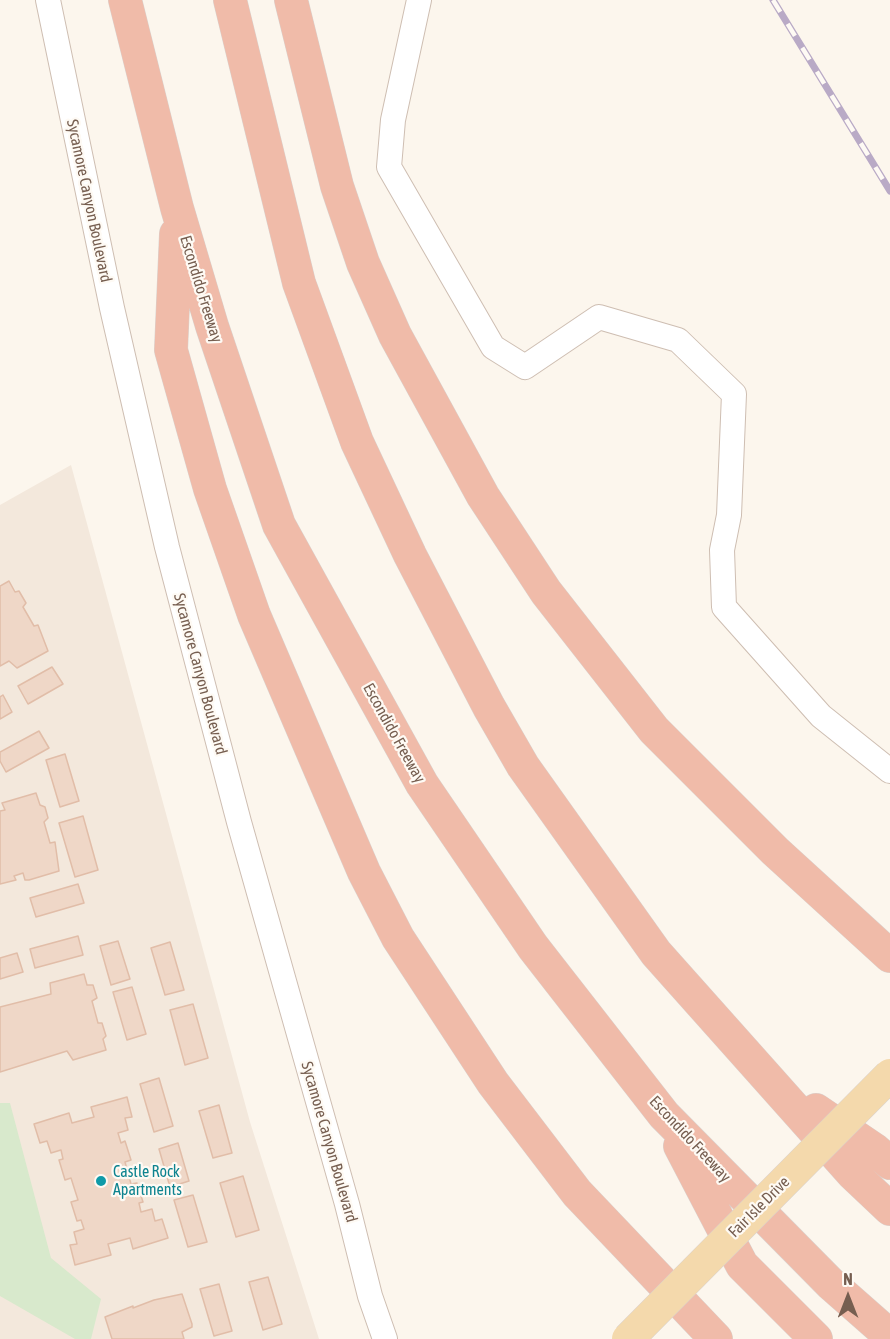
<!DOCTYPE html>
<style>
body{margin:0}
#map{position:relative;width:890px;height:1339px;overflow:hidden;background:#fcf6ed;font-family:"Asap Condensed",sans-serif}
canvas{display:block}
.north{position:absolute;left:818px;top:1267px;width:60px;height:60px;-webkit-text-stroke:4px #fefaf4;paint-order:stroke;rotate:0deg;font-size:16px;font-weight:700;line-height:24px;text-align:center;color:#765e50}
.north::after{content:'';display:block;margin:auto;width:21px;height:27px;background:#765e50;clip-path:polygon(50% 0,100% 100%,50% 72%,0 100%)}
</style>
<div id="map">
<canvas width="890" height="1339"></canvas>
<div class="north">N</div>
</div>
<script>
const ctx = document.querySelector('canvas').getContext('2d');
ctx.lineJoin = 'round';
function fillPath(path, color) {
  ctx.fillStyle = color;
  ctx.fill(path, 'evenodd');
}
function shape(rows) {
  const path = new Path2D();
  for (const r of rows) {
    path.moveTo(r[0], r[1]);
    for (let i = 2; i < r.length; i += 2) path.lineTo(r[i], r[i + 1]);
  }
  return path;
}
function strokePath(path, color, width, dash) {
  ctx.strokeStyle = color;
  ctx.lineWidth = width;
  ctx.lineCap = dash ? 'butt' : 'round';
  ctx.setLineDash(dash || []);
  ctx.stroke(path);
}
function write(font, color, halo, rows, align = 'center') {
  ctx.font = font + ' "Asap Condensed",sans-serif';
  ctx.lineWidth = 4.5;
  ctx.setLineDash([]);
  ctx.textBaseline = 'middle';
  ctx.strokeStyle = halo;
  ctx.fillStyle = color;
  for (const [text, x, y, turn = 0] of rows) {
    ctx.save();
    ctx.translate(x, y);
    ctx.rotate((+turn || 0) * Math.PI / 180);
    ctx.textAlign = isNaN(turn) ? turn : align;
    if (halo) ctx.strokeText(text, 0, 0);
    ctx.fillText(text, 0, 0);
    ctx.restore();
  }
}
fillPath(shape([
 [71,465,250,1122,319,1339,0,1339,0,505]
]), '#f3e8dc');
fillPath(shape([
 [0,1103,10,1103,51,1258,101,1299,91,1339,75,1339,0,1296]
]), '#d8e9cc');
const building = shape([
 [9,581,15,592,19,591,26,603,23,607,34,626,38,625,48,651,17,668,9,661,0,666,0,586,9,581],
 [52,667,63,684,28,704,18,686,52,667],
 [3,695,12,712,0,719,0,697,3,695],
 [39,731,49,748,6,772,0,761,0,752,39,731],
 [65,754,79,801,60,807,46,760,65,754],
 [36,793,40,805,45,807,48,818,44,822,50,843,55,842,59,871,29,880,25,880,23,873,14,876,16,880,0,884,0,811,5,810,2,803,36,793],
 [83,816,98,870,75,877,59,823,83,816],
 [78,884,84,903,36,917,30,898,78,884],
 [78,936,83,955,35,968,30,949,78,936],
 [118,941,130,979,111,985,100,946,118,941],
 [170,942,184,990,165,995,151,948,170,942],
 [17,953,23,972,0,979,0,958,17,953],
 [84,974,87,985,93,985,97,998,92,1001,98,1023,102,1023,106,1036,103,1039,106,1050,73,1060,67,1051,0,1072,0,1007,51,994,50,983,84,974],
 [132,987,146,1034,127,1040,113,992,132,987],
 [193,1004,208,1058,185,1065,170,1010,193,1004],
 [159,1078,173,1126,154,1132,140,1084,159,1078],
 [127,1097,132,1117,125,1118,128,1130,118,1133,121,1143,125,1141,131,1160,125,1162,131,1184,137,1183,143,1202,139,1203,141,1212,152,1209,155,1221,162,1219,168,1238,133,1249,130,1238,108,1244,111,1255,75,1265,70,1245,77,1244,74,1232,84,1229,81,1220,77,1221,71,1202,78,1200,71,1178,65,1180,59,1160,63,1159,61,1150,51,1153,47,1141,40,1143,34,1124,69,1113,72,1123,94,1117,91,1107,127,1097],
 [219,1105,232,1153,213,1158,199,1111,219,1105],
 [178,1143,189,1181,170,1187,159,1149,178,1143],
 [243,1176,259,1230,236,1237,220,1183,243,1176],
 [193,1195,207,1242,188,1247,174,1200,193,1195],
 [268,1277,282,1324,263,1330,249,1282,268,1277],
 [219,1284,232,1331,214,1336,200,1289,219,1284],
 [182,1294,192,1324,192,1327,182,1332,184,1339,112,1339,105,1317,133,1306,133,1308,154,1300,182,1294]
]);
fillPath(building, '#efd7c7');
strokePath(building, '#e1bda8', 1.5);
const minor = shape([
 [48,0,112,308,167,547,239,822,347,1204,370,1296,385,1339],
 [419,0,393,120,389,167,493,347,525,367,599,317,678,340,734,394,729,515,722,550,724,607,821,716,890,771]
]);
const highway = shape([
 [125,0,177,208,212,326,279,525,422,784,533,947,664,1115,831,1284,890,1336],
 [230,0,299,283,357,442,410,555,489,707,523,766,656,953,853,1174,890,1209],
 [291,0,337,186,363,263,395,335,483,496,546,592,654,730,775,851,890,956],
 [176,234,171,350,210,489,254,615,364,872,398,938,493,1083,577,1193,716,1339],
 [816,1110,875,1150,890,1163],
 [680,1146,742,1265,816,1339]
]);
strokePath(minor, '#cebeb2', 26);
strokePath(highway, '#d9d2ce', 34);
strokePath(minor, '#fff', 24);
strokePath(highway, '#f0bba9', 33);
const rail = shape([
 [773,0,890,191]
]);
strokePath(rail, '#b9aac6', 7);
strokePath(rail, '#fefaf4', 4.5, [14]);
const majorBridge = shape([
 [628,1339,890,1075]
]);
strokePath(majorBridge, '#d9d2ce', 33, []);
strokePath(majorBridge, '#f4d9ac', 32);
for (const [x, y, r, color] of [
 [101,1181,6,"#0f9aa8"]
]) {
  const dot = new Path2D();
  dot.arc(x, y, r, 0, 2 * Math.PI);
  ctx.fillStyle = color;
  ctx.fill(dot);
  strokePath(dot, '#fefaf4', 2);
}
write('16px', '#765e50', '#fefaf4', [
 ["Sycamore Canyon Boulevard",89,201,78],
 ["Escondido Freeway",201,289,73],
 ["Sycamore Canyon Boulevard",200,674,75],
 ["Escondido Freeway",394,733,61],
 ["Escondido Freeway",690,1139,47],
 ["Sycamore Canyon Boulevard",329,1142,74],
 ["Fair Isle Drive",759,1207,-45]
]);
write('16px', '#0d838f', '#fefaf4', [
 ["Castle Rock",113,1172],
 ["Apartments",113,1190]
], 'left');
</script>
